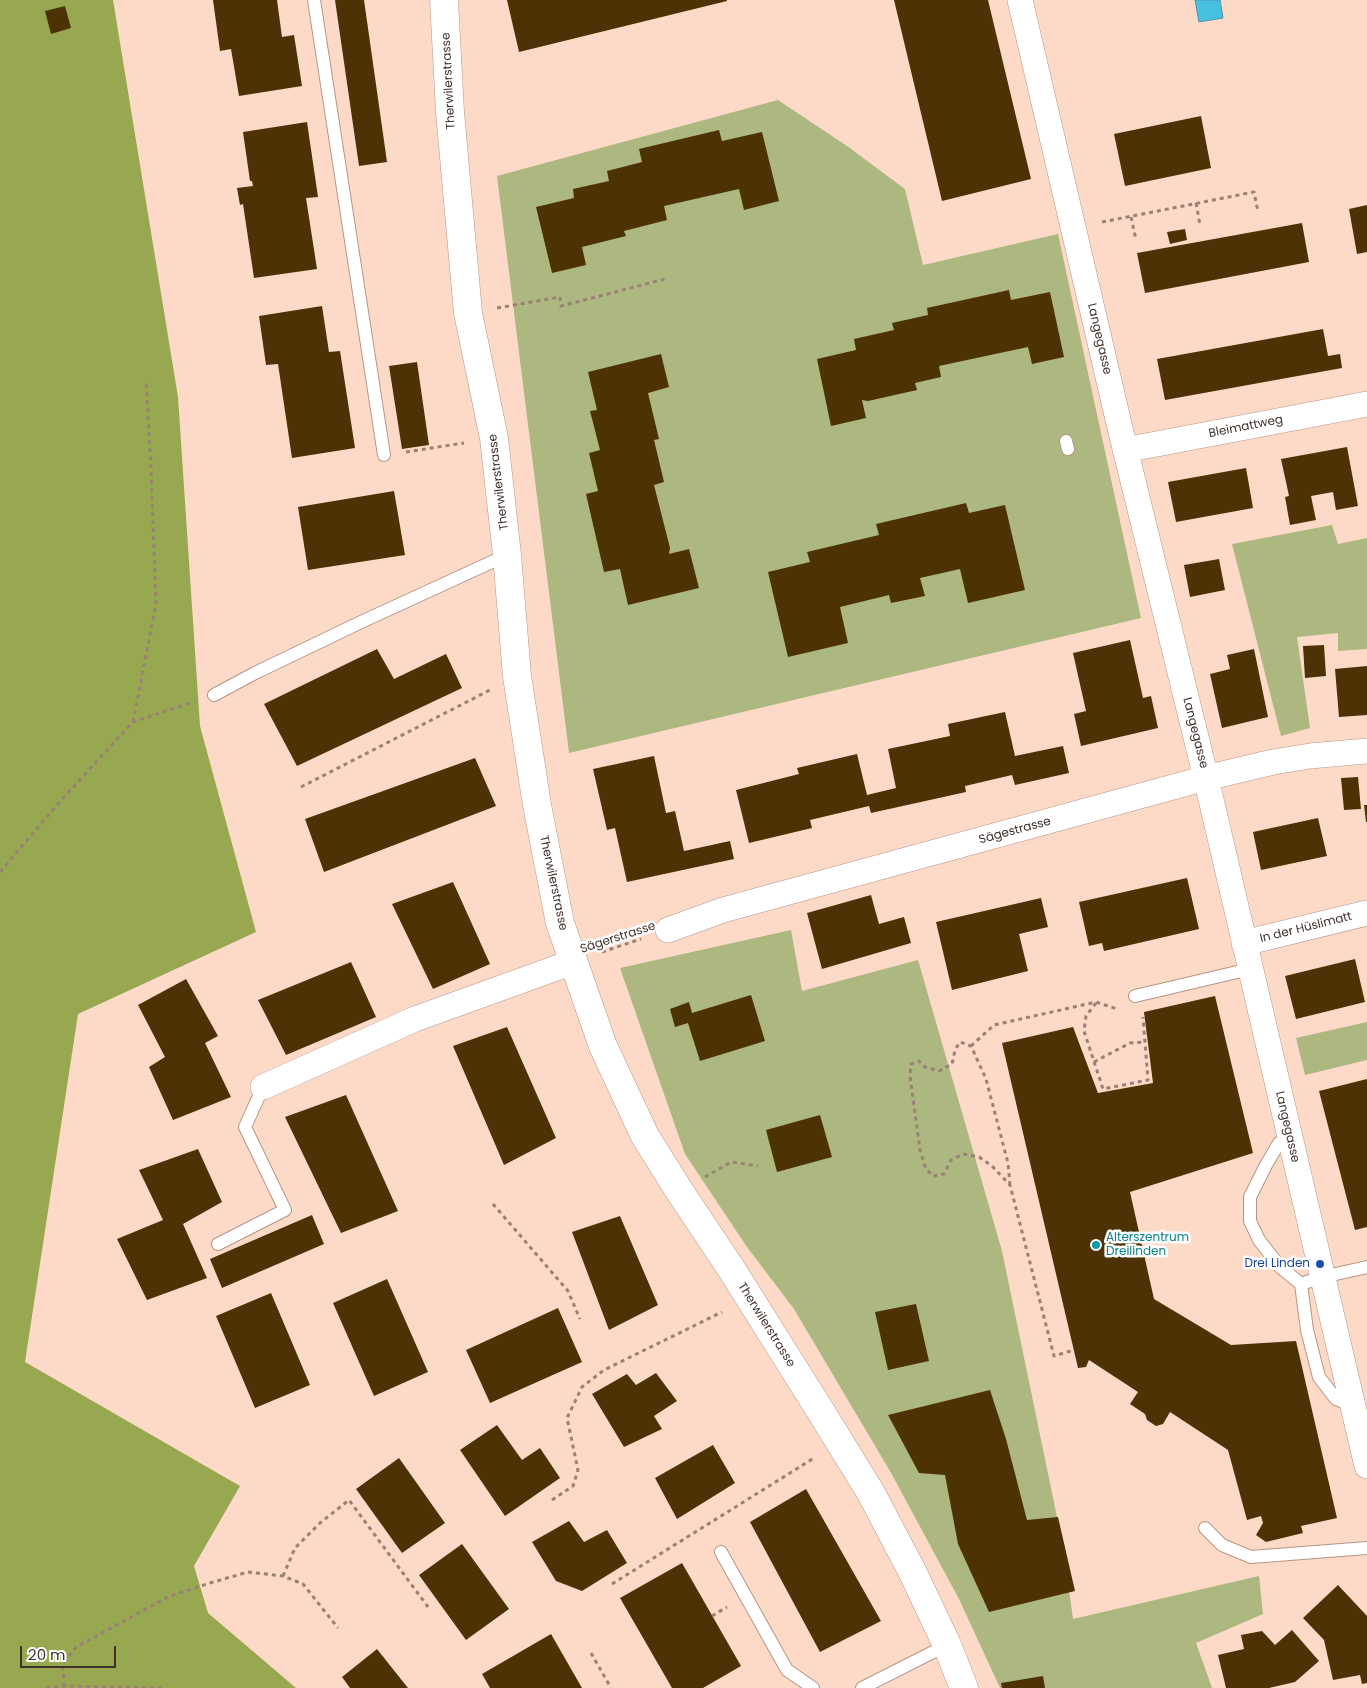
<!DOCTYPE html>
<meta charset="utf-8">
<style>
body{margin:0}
#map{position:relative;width:1367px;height:1688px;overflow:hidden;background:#fddac8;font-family:Poppins,sans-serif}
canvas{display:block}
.scale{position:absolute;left:20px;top:1646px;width:96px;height:22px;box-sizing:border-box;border:2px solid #3f312b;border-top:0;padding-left:6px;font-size:15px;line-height:18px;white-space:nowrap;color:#3f312b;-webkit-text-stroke:4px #fff;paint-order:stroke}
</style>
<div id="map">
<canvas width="1367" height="1688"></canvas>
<div class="scale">20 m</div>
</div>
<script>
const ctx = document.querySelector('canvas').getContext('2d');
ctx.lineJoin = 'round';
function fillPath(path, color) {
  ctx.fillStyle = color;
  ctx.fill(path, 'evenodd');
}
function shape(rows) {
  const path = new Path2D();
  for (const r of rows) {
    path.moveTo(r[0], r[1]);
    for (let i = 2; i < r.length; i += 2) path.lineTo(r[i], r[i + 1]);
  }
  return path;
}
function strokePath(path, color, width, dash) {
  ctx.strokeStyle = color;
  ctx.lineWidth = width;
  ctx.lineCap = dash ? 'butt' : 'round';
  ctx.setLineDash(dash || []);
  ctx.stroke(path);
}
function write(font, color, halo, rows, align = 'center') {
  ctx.font = font + ' Poppins,sans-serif';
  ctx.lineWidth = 5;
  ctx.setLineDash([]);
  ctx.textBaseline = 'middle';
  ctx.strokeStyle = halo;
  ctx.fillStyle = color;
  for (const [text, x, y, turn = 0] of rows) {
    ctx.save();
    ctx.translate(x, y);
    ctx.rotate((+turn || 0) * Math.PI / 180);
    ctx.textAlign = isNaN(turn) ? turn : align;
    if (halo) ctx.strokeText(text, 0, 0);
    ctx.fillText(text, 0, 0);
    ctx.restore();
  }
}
fillPath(shape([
 [778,100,847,146,905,189,923,265,1058,234,1141,618,569,753,497,176],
 [1332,525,1338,544,1367,538,1367,649,1338,651,1338,633,1297,637,1310,728,1281,736,1232,544],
 [791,930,802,991,918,960,1002,1251,1063,1546,1073,1619,1259,1576,1263,1614,1196,1643,1212,1688,1000,1688,959,1599,890,1471,794,1309,747,1247,685,1154,620,968],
 [1367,1022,1367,1060,1305,1075,1296,1038]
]), '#acb87f');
fillPath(shape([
 [0,0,113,0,178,397,200,726,256,932,78,1014,25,1362,240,1486,194,1566,208,1613,296,1688,0,1688]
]), '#98a851');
const water = shape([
 [1195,0,1220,0,1223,18,1199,22,1195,0]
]);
fillPath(water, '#48c0e0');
strokePath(water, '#4595aa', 1);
fillPath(shape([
 [213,0,277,0,282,37,294,35,302,86,239,96,231,49,220,51],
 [335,0,364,0,387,162,359,166],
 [507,0,727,0,727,1,519,52],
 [894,0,988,0,1031,179,942,201],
 [65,6,71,28,51,34,45,11],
 [1201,116,1211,168,1125,186,1114,134],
 [307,122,318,197,306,198,317,269,254,278,243,204,240,205,237,188,253,186,252,181,250,181,243,132],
 [719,130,722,141,762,132,779,201,744,210,739,189,664,206,667,220,624,231,626,236,582,247,586,265,552,273,536,207,574,198,573,189,609,181,607,171,642,162,639,149],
 [1367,205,1367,252,1357,254,1349,209],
 [1302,223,1309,262,1145,293,1137,253],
 [1185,229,1187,240,1170,244,1167,232],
 [1009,290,1011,300,1050,292,1064,357,1032,364,1028,347,939,366,941,377,915,383,917,390,868,401,862,400,866,418,831,426,817,359,856,350,854,339,894,330,892,323,928,315,927,308],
 [322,306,329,352,340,351,355,448,292,458,278,364,266,365,259,316],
 [1323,329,1328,356,1340,354,1342,368,1165,400,1157,359],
 [661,354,669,387,648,393,659,439,654,440,664,482,654,485,670,548,669,554,689,549,699,588,628,605,620,569,604,572,586,494,598,491,589,453,600,450,590,411,597,410,588,372],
 [417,362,429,445,402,449,389,366],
 [1347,447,1358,506,1336,510,1333,492,1311,496,1316,520,1290,525,1285,497,1289,496,1281,459],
 [1246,468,1253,508,1176,522,1168,482],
 [394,491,405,555,308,570,298,507],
 [966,503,969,513,1005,505,1025,590,968,603,960,569,920,578,925,596,891,603,889,595,840,607,848,643,788,657,768,572,810,562,807,552,879,535,876,524],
 [1219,559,1225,590,1190,597,1184,565],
 [1130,640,1143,698,1151,696,1158,728,1081,746,1074,714,1086,711,1073,653],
 [1324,645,1326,676,1305,678,1303,646],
 [377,649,394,679,446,654,462,688,297,766,264,704],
 [1254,649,1268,717,1222,728,1210,674,1230,669,1227,655],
 [1367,666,1367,715,1339,717,1335,669],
 [1005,712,1015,756,1063,746,1069,773,1015,785,1012,775,965,786,966,792,871,813,869,806,810,820,812,828,749,843,736,790,799,774,797,768,857,754,867,795,896,788,888,749,950,736,948,724],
 [654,756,666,813,675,811,684,851,730,841,734,859,627,882,615,828,607,830,593,769],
 [475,758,496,806,324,872,305,819],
 [1358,777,1361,809,1344,810,1341,778],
 [1364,805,1367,805,1367,822,1366,822],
 [1318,818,1327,856,1261,870,1253,832],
 [1187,878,1199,929,1104,951,1102,943,1089,946,1079,902],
 [453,882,490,964,433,989,392,904],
 [871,895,879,924,904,917,911,943,822,969,807,913],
 [1041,898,1048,927,1019,934,1028,971,952,990,936,922],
 [1355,959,1365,1002,1296,1019,1285,976],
 [351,962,376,1017,286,1055,258,1000],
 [186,979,218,1036,205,1043,231,1097,173,1120,149,1067,165,1057,138,1005],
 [751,995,765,1041,700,1061,688,1023,675,1027,670,1009,689,1002,692,1013],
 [1215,996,1253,1153,1130,1192,1154,1299,1231,1345,1296,1341,1337,1518,1301,1526,1303,1533,1266,1542,1256,1535,1263,1523,1261,1516,1247,1520,1228,1450,1170,1412,1163,1424,1156,1426,1147,1420,1145,1414,1130,1404,1138,1392,1089,1360,1086,1367,1078,1368,1002,1043,1073,1027,1098,1093,1153,1083,1144,1012],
 [507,1027,556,1138,504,1165,453,1046],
 [1367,1079,1367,1227,1355,1230,1319,1091],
 [346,1095,398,1211,341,1233,285,1117],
 [820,1115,832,1157,777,1172,766,1130],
 [198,1149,222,1202,183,1224,207,1278,147,1300,117,1239,163,1220,139,1170],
 [312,1215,324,1244,222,1288,210,1259],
 [620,1216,658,1305,609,1330,572,1232],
 [387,1279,428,1372,374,1396,333,1303],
 [271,1293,310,1385,255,1408,216,1316],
 [916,1304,929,1361,888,1370,875,1312],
 [558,1308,582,1362,490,1403,466,1350],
 [656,1373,677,1401,654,1416,662,1429,624,1447,592,1394,627,1374,636,1385],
 [990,1390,1006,1439,1027,1520,1058,1517,1075,1591,989,1612,958,1544,945,1475,919,1473,888,1415],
 [497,1425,522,1460,540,1448,560,1478,505,1516,460,1450],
 [713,1445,735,1483,677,1519,655,1478],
 [399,1458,445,1523,402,1553,356,1489],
 [806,1489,881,1621,820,1652,750,1522],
 [569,1521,584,1542,607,1530,627,1563,582,1591,556,1581,532,1542],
 [462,1544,509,1609,466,1640,419,1575],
 [682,1563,741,1666,703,1688,672,1688,620,1598],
 [1338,1585,1367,1616,1367,1683,1362,1684,1360,1675,1333,1680,1324,1640,1303,1618],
 [1292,1630,1319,1661,1295,1682,1269,1688,1226,1688,1218,1655,1244,1649,1241,1635,1262,1631,1275,1645],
 [551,1634,582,1688,490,1688,482,1674],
 [377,1649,408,1688,350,1688,342,1677],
 [1043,1676,1045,1688,1002,1688,1001,1683]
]), '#4c3204');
const lane = shape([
 [314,0,384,455],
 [1066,441,1068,449],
 [214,695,255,673,359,623,507,555],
 [1135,996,1250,969],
 [1290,1137,1279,1143,1266,1165,1250,1197,1250,1221,1259,1240,1280,1267,1301,1284],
 [218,1244,285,1210,245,1127,263,1087],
 [1353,1406,1336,1399,1319,1377,1307,1330,1301,1284,1322,1277,1367,1267],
 [1205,1528,1222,1545,1251,1557,1367,1548],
 [721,1552,787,1670,813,1688],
 [862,1688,947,1645]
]);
const street = shape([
 [1020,0,1120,428,1206,778,1367,1466],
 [1125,450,1367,404],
 [668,930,723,910,1206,778,1273,762,1310,756,1367,751],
 [1244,943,1367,913],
 [263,1087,415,1019,573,962]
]);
const secondary = shape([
 [444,0,450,112,468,313,494,438,507,555,517,676,537,805,560,923,603,1046,645,1136,680,1192,732,1270,823,1415,871,1493,913,1573,947,1645,964,1688]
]);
strokePath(lane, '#b69585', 14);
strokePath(street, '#b69585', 26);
strokePath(secondary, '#b69585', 29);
strokePath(shape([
 [1196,203,1200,225],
 [1131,217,1136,240],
 [1102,222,1254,192,1258,212],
 [497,308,560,297,561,306,665,279],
 [406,452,464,443],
 [133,722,156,604,151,468,146,380],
 [301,787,490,690],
 [0,872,64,797,133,722,193,702],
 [602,952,641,939],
 [1096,1003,1086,1016,1084,1031,1103,1089,1148,1080,1143,1017],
 [971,1046,994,1025,1096,1002,1117,1009],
 [1094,1062,1130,1043,1145,1042],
 [705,1177,731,1162,758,1166],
 [1010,1185,1008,1163,986,1079,971,1046,960,1042,955,1050,952,1064,939,1071,925,1067,919,1061,911,1064,910,1076,920,1150,926,1169,933,1176,944,1174,951,1160,963,1154,979,1157,992,1166,1010,1185,1054,1356,1074,1350],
 [493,1204,568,1291,580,1319],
 [552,1500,573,1486,578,1470,567,1418,582,1387,604,1370,722,1312],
 [283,1576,295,1548,320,1523,349,1500,428,1607],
 [612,1584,814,1458],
 [712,1616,727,1607],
 [591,1653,611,1688],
 [64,1686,63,1664,76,1647,170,1596,210,1583,248,1572,283,1576,303,1584,338,1628],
 [46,1688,64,1686,164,1688]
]), '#998175', 3, [4, 4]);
strokePath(lane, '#fff', 12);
strokePath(street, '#fff', 25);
strokePath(secondary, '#fff', 28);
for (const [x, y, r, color] of [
 [1096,1245,5,"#0f9aa8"],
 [1320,1264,5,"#1a4fb4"]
]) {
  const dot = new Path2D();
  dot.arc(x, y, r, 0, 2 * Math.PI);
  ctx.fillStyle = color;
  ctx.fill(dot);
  strokePath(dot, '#fff', 2);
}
write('12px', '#3f312b', '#fff', [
 ["Therwilerstrasse",449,81,-93],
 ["Langegasse",1099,339,77],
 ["Bleimattweg",1246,427,-11],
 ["Therwilerstrasse",499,482,-97],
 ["Langegasse",1195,733,76],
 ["Sägestrasse",1015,831,-15],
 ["Therwilerstrasse",553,883,78],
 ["In der Hüslimatt",1306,928,-14],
 ["Sägerstrasse",618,938,-18],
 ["Langegasse",1287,1127,77],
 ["Therwilerstrasse",766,1325,58]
]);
write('12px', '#0d838f', '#fff', [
 ["Alterszentrum",1106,1238],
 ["Dreilinden",1106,1252]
], 'left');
write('12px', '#164399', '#fff', [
 ["Drei Linden",1310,1264]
], 'right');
</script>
